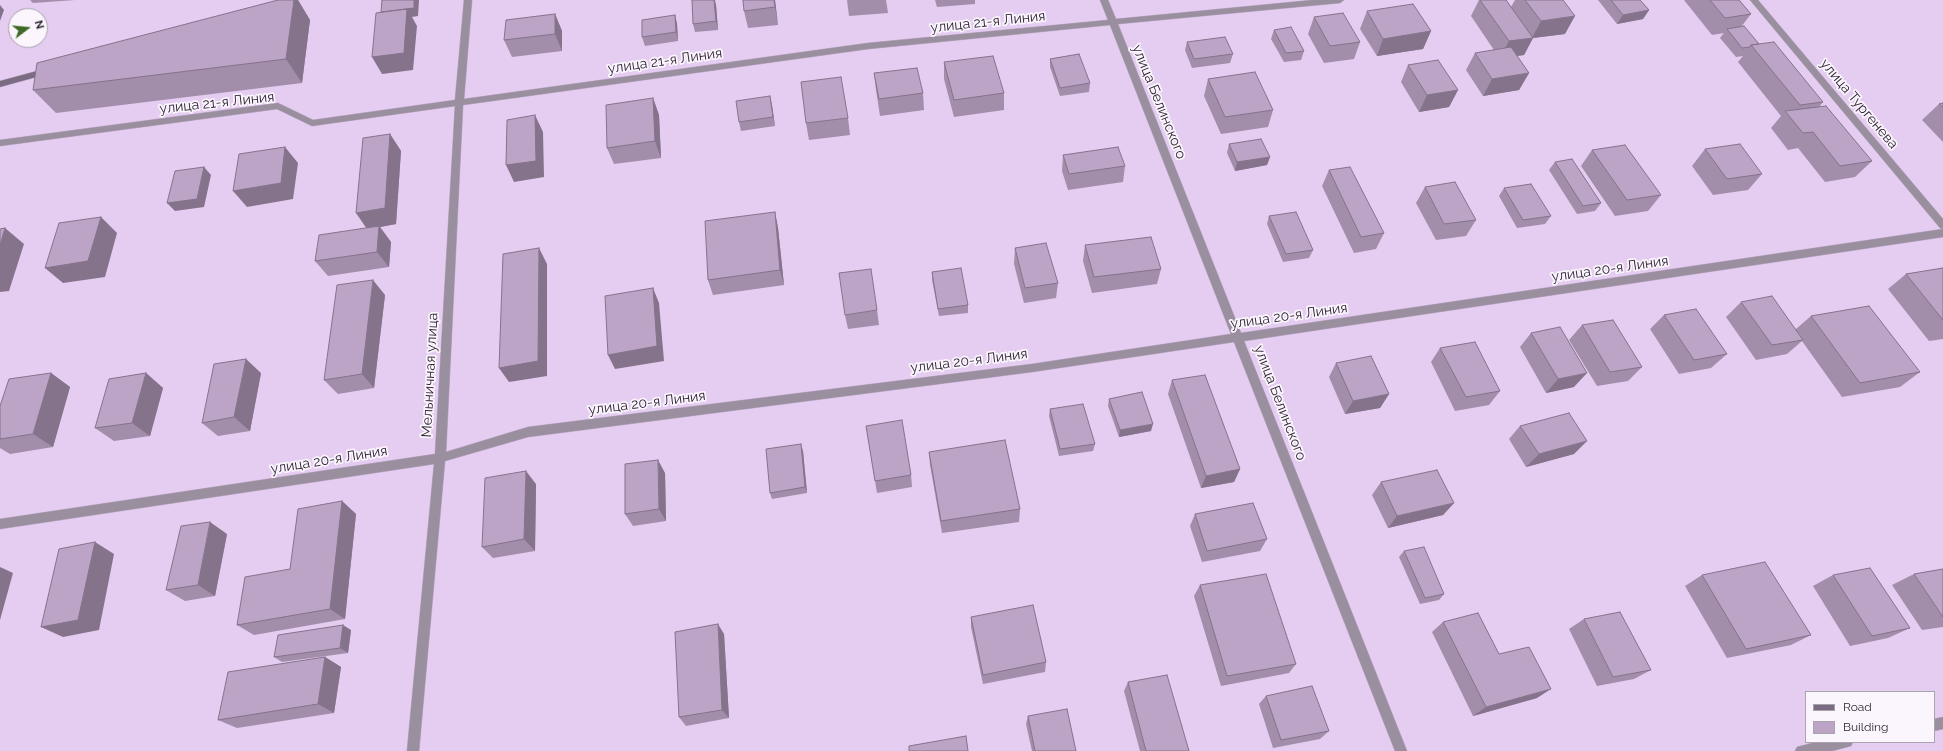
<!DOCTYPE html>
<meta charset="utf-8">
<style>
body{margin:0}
#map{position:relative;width:1943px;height:751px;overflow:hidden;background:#e5ccf1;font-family:Raleway,sans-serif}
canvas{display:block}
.legend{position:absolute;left:1805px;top:691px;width:130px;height:52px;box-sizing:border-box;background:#fbf5fd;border:1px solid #aaa2ad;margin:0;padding:5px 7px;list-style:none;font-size:12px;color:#302634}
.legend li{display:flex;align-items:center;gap:8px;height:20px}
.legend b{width:20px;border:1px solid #aaa2ad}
.north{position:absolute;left:8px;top:8px;width:40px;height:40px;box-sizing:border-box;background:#fbf5fd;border:1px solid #aaa2ad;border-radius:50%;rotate:74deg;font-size:11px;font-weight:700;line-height:16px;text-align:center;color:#302634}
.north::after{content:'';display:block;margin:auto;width:14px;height:18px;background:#3f6925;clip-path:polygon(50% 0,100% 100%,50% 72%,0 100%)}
</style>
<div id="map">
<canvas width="1943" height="751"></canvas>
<ul class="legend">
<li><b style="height:5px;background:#7c6c83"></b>Road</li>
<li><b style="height:11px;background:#bca4c7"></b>Building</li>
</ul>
<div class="north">N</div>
</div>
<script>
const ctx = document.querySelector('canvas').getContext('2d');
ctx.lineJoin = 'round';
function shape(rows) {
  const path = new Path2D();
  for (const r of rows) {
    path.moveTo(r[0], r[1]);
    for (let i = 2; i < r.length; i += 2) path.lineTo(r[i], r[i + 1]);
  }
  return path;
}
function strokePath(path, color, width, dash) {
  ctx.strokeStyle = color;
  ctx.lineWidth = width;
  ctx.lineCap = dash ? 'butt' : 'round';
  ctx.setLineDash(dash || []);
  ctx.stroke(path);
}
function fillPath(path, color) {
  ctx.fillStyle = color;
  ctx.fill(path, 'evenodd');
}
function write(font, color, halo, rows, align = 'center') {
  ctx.font = font + ' Raleway,sans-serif';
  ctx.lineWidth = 3.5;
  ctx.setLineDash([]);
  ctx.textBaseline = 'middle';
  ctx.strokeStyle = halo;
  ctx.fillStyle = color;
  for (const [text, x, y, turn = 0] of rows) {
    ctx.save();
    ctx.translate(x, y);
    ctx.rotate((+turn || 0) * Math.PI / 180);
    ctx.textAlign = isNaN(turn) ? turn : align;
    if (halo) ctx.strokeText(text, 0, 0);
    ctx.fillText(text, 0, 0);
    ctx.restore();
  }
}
const street = shape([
 [464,0,472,0,464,99,868,43,1108,20,1100,0,1108,0,1116,19,1313,0,1344,0,1340,3,1118,24,1241,333,1943,229,1943,237,1244,341,1407,751,1395,751,1234,342,1032,372,528,437,445,461,419,751,407,751,434,464,0,529,0,519,435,454,455,106,312,126,277,109,0,146,0,140,278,103,313,120,455,100,464,0],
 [1110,25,1231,334,1032,364,528,427,446,452,463,105,868,49,1110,25],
 [1750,0,1758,0,1943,219,1943,229,1940,228,1750,0],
 [1943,717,1943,729,1934,731,1934,719,1943,717],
 [1816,742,1853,742,1851,746,1832,751,1795,751,1797,747,1816,742]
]);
const secondary = shape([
 [48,68,51,69,51,73,0,87,0,81,48,68]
]);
strokePath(street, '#c1abcb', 1);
strokePath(secondary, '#c1abcb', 1);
fillPath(street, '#998f9e');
fillPath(secondary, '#7c6c83');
fillPath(shape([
 [30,0,75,0,33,3],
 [278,0,298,0,310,20,302,83,56,113,33,90],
 [775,0,778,25,748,28,744,11],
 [847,0,886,0,888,13,849,16],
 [935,0,975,0,975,4,937,7],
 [1479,0,1506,0,1511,7,1515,0,1563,0,1565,34,1533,38,1524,55,1517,56,1529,73,1519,90,1483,96,1466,70,1475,53,1494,50,1471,16],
 [1598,0,1640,0,1649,10,1643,19,1617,24],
 [1684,0,1739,0,1751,14,1741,27,1759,44,1823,102,1819,107,1872,161,1855,177,1825,182,1798,148,1788,150,1771,128,1781,116,1738,62,1743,56,1736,57,1720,38,1724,33,1712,35],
 [716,5,718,30,695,32,693,24],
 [1367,11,1431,31,1423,49,1377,56,1360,29],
 [555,14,562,31,562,51,512,57,504,40],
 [675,15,677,24,678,41,645,46,642,37],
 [1314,17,1360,42,1354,59,1324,63,1308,34],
 [1274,30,1304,51,1301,60,1284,62,1271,39],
 [1187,42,1233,54,1230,63,1192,68,1185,50],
 [1050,59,1090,83,1089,92,1060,96,1050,67],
 [944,62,1004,93,1004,110,954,117,944,79],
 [1408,65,1458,90,1449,107,1419,112,1401,82],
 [874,73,923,93,924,110,880,116,876,90],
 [1208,79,1273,110,1268,127,1221,134,1204,96],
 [770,96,775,126,741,131,739,122],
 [653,98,659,115,661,158,614,164,607,148],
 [1943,103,1943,142,1922,120,1939,104],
 [848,118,850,135,809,140,806,123],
 [390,134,401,151,396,224,380,227,391,242,389,267,328,276,315,261,367,228],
 [1229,144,1270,157,1267,165,1235,171,1227,153],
 [1705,149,1762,174,1748,190,1713,195,1692,166],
 [1592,150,1661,195,1648,211,1615,216,1581,166],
 [1063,155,1125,166,1123,182,1068,190,1062,171],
 [1555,162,1601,203,1595,211,1577,214,1549,170],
 [1329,170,1384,233,1376,249,1354,253,1322,186],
 [1425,187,1476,220,1466,236,1436,240,1416,203],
 [1504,188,1551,216,1545,224,1517,228,1499,196],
 [775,212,778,228,784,285,713,295,708,280],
 [1269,216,1313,250,1309,258,1283,262,1267,224],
 [1085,245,1161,269,1157,284,1092,293,1083,261],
 [1015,248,1058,283,1056,298,1024,303,1014,264],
 [1943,268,1943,339,1929,341,1888,289,1906,274],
 [932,272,968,305,968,313,939,316,932,280],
 [385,295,374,388,338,394,324,380],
 [1741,302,1796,329,1811,316,1920,372,1900,387,1842,397,1802,341,1787,354,1756,360,1726,317],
 [877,310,879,325,848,329,845,315],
 [1664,315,1727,354,1711,368,1679,374,1650,329],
 [1582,325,1642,367,1628,381,1597,386,1569,340],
 [1531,333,1574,387,1546,393,1520,347],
 [1440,348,1500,391,1489,405,1455,411,1431,362],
 [1336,363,1389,394,1380,408,1345,414,1329,377],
 [51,373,70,387,53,447,10,454,0,448,0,406],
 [146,373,163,388,150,436,114,441,95,428],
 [261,373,250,431,218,436,202,423],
 [1172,380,1240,469,1234,482,1201,488,1168,394],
 [1109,399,1151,431,1119,437,1108,406],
 [1050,409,1095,444,1093,451,1059,456,1049,416],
 [866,426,911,475,912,487,877,493],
 [1520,426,1574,454,1526,467,1509,439],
 [803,451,807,493,772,499,770,493],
 [929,452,1020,509,1019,522,942,533,930,465],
 [665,473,666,521,633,526,625,514],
 [1381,482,1454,503,1443,515,1388,528,1372,495],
 [536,484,535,551,493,558,482,547],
 [342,501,356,514,345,619,254,635,237,625,290,569],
 [1195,514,1267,539,1260,551,1202,562,1190,526],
 [227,534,215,596,185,601,166,590],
 [1404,551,1444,594,1439,600,1420,604,1399,557],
 [1943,569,1943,627,1922,630,1892,585,1914,574],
 [1702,575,1811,635,1791,645,1727,658,1685,586],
 [1833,575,1910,628,1888,638,1850,646,1813,586],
 [1200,585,1296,664,1289,673,1221,686,1194,596],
 [971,617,1046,662,1045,672,983,684,971,627],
 [1584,619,1651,670,1634,679,1597,686,1569,629],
 [1443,622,1499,654,1537,698,1473,716,1432,632],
 [351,630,348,653,282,662,274,657],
 [724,634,729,718,686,726,679,717],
 [325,657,341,667,334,713,237,728,218,720],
 [1128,682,1189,751,1140,751,1124,691],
 [1266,696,1329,731,1320,739,1273,748,1259,704],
 [1028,716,1076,751,1032,751,1026,724]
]), '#a28dab');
fillPath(shape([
 [294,0,298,0,310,20,302,83,286,59],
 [414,0,419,0,418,16,412,17,417,26,413,70,382,74,372,57,386,21],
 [714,0,715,0,716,5,718,30,716,21],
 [774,0,775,0,778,25,775,7],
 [0,5,4,10,0,21],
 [1649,10,1643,19,1617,24,1623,15],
 [555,14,562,31,562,51,555,34],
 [675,15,677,24,678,41,676,32],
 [1575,16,1565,34,1533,38,1524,55,1500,58,1509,41,1532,38,1541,21],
 [1431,31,1423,49,1377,56,1383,39],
 [1529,73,1519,90,1483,96,1492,79],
 [1458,90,1449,107,1419,112,1427,95],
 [770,96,772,105,775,126,773,117],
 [653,98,659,115,661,158,655,141],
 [535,115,543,132,544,177,514,182,506,165],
 [390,134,401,151,396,224,380,227,391,242,389,267,377,252,367,229,356,213],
 [285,147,298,163,293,199,247,207,233,191],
 [1270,157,1267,165,1235,171,1237,162],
 [204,167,211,175,204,207,175,211,167,203],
 [775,212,778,228,784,285,780,270],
 [101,217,117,233,105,277,63,283,45,268],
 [5,228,24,244,9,291,0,292,0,245],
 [539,248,547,264,547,376,509,382,499,368],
 [373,280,385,295,374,388,362,374],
 [653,288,659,303,664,361,615,369,608,355],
 [246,359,261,373,250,431,234,417],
 [51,373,70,387,53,447,33,434],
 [146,373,163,388,150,436,132,423],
 [1587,373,1574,387,1546,393,1558,379],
 [1389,394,1380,408,1345,414,1353,401],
 [1153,424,1151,431,1119,437,1120,430],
 [1587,441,1574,454,1526,467,1539,454],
 [801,444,803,451,807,493,805,487],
 [658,460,665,473,666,521,659,509],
 [1240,469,1234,482,1201,488,1206,476],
 [526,471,536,484,535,551,524,539],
 [342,501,356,514,345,619,330,609],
 [1454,503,1443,515,1388,528,1397,516],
 [210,522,227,534,215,596,198,585],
 [95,542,114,554,99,630,63,637,41,627],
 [0,567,13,573,0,620],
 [718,624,724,634,729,718,722,710],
 [343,625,351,630,348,653,340,648],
 [325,657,341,667,334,713,318,704],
 [1551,689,1537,698,1473,716,1486,707]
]), '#84738b');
const building = shape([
 [278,0,294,0,286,59,33,90,37,63,278,0],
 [382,0,414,0,414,8,381,12,382,0],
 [692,0,714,0,716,21,693,24,692,0],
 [743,0,774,0,775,7,744,11,743,0],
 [1480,0,1506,0,1533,38,1509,41,1480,0],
 [1525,0,1563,0,1575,16,1541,21,1525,0],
 [1611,0,1640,0,1649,10,1623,15,1611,0],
 [1710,0,1739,0,1751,14,1725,18,1710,0],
 [1413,4,1431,31,1383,39,1367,11,1413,4],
 [407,9,404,53,372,57,376,13,407,9],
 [1343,13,1360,42,1330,46,1314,17,1343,13],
 [555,14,555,34,504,40,506,20,555,14],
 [675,15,676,32,642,37,642,20,675,15],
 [1744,26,1759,44,1751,45,1750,47,1742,48,1727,29,1744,26],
 [1291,27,1304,51,1286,53,1274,30,1291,27],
 [1225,37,1233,54,1194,59,1187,42,1225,37],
 [1774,42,1823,102,1800,105,1751,45,1774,42],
 [1511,47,1529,73,1492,79,1475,53,1511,47],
 [1079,54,1090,83,1060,88,1050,59,1079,54],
 [993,56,1004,93,954,100,944,62,993,56],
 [1438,60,1458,90,1427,95,1408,65,1438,60],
 [917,68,923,93,879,99,874,73,917,68],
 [1255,72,1273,110,1225,117,1208,79,1255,72],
 [841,77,848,118,806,123,801,82,841,77],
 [770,96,773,117,739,122,736,101,770,96],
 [653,98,655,141,607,148,606,105,653,98],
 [1943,103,1943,107,1939,104,1943,103],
 [1826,106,1872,161,1840,166,1813,132,1803,133,1785,111,1826,106],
 [535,115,536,161,506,165,507,120,535,115],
 [390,134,385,208,356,213,363,138,390,134],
 [1261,139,1270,157,1237,162,1229,144,1261,139],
 [1740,144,1762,174,1727,179,1705,149,1740,144],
 [1625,145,1661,195,1627,200,1592,150,1625,145],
 [285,147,281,183,233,191,239,154,285,147],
 [1118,147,1125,166,1069,174,1063,155,1118,147],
 [1572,159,1601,203,1583,206,1555,162,1572,159],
 [204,167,197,199,167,203,175,171,204,167],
 [1350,167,1384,233,1361,237,1329,170,1350,167],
 [1455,182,1476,220,1444,224,1425,187,1455,182],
 [1531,184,1551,216,1523,220,1504,188,1531,184],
 [775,212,780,270,708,280,705,221,775,212],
 [1296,212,1313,250,1286,254,1269,216,1296,212],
 [101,217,88,261,45,268,59,223,101,217],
 [379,226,377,252,315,261,319,235,379,226],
 [5,228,0,245,0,229,5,228],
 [1151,237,1161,269,1094,277,1085,245,1151,237],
 [1046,243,1058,283,1025,288,1015,248,1046,243],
 [539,248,538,361,499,368,503,254,539,248],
 [961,268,968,305,938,309,932,272,961,268],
 [1943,268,1943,320,1906,274,1943,268],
 [871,269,877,310,845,315,839,273,871,269],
 [373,280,362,374,324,380,337,285,373,280],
 [653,288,657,346,608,355,605,296,653,288],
 [1772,296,1803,340,1772,345,1741,302,1772,296],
 [1869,306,1920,372,1860,383,1811,316,1869,306],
 [1696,309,1727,354,1694,360,1664,315,1696,309],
 [1613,320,1642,367,1610,372,1582,325,1613,320],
 [1560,327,1587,373,1558,379,1531,333,1560,327],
 [1475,342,1500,391,1466,397,1440,348,1475,342],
 [1371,356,1389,394,1353,401,1336,363,1371,356],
 [246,359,234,417,202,423,214,364,246,359],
 [51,373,33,434,0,439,0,406,9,379,51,373],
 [146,373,132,423,95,428,109,379,146,373],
 [1205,375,1240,469,1206,476,1172,380,1205,375],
 [1142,392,1153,424,1120,430,1109,399,1142,392],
 [1083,404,1095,444,1060,449,1050,409,1083,404],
 [1569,413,1587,441,1539,454,1520,426,1569,413],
 [902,420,911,475,875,481,866,426,902,420],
 [1005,440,1020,509,941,521,929,452,1005,440],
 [801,444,805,487,770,493,766,449,801,444],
 [658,460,659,509,625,514,625,464,658,460],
 [1437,470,1454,503,1397,516,1381,482,1437,470],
 [526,471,524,539,482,547,485,478,526,471],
 [342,501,330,609,237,625,245,577,290,569,298,509,342,501],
 [1253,503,1267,539,1207,551,1195,514,1253,503],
 [210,522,198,585,166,590,181,526,210,522],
 [95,542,78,620,41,627,59,549,95,542],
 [1424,547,1444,594,1425,598,1404,551,1424,547],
 [1765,562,1811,635,1746,649,1702,575,1765,562],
 [1870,568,1910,628,1872,636,1833,575,1870,568],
 [1943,569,1943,617,1914,574,1943,569],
 [1266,574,1296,664,1227,676,1200,585,1266,574],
 [1033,605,1046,662,983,675,971,617,1033,605],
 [1620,612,1651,670,1613,677,1584,619,1620,612],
 [1478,613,1499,654,1529,647,1551,689,1486,707,1443,622,1478,613],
 [718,624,722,710,679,717,675,632,718,624],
 [343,625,340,648,274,657,278,635,343,625],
 [325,657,318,704,218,720,228,672,325,657],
 [1167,675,1189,751,1146,751,1128,682,1167,675],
 [1312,686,1329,731,1281,740,1266,696,1312,686],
 [1067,709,1076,751,1035,751,1028,716,1067,709],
 [966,736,968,751,909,751,909,746,966,736]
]);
fillPath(building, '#bca4c7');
strokePath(building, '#84738b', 1);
write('14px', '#302634', '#fbf5fd', [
 ["улица 21-я Линия",988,22,-6],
 ["улица 21-я Линия",665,61,-8],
 ["улица Белинского",1159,102,68],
 ["улица 21-я Линия",217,103,-6],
 ["улица Тургенева",1859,104,50],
 ["улица 20-я Линия",1610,269,-8],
 ["улица 20-я Линия",1289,316,-8],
 ["улица 20-я Линия",969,361,-7],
 ["Мельничная улица",430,375,-87],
 ["улица 20-я Линия",647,403,-7],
 ["улица Белинского",1280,403,69],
 ["улица 20-я Линия",329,460,-9]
]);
</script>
